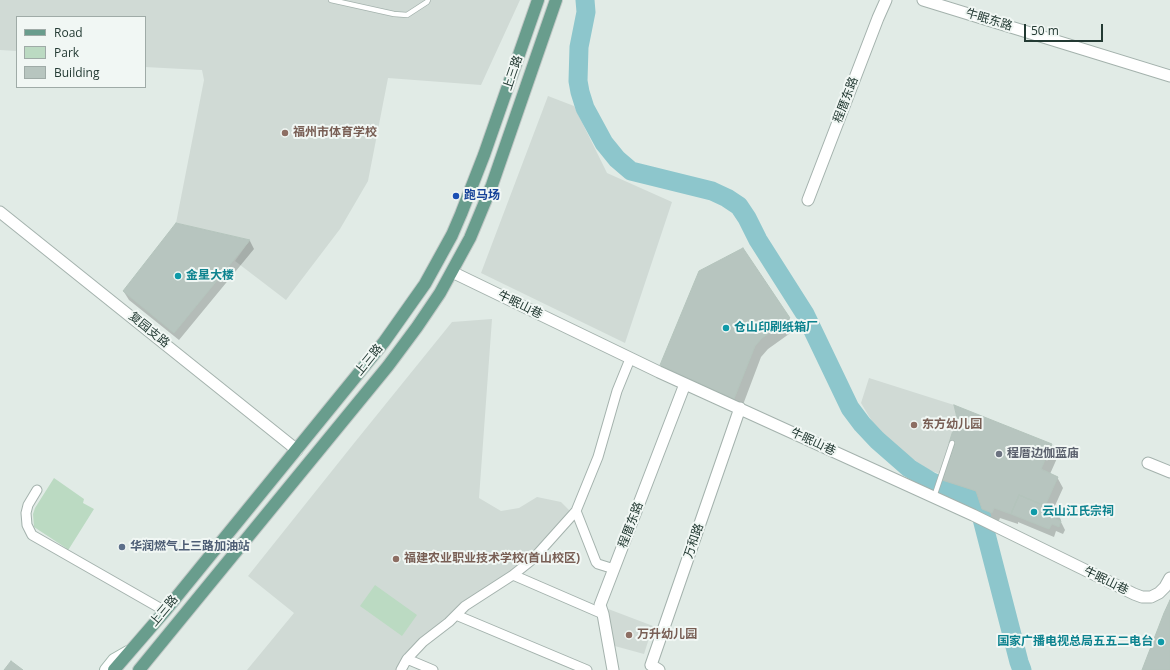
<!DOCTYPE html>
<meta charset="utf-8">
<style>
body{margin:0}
#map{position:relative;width:1170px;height:670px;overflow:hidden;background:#e1ebe6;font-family:"Open Sans",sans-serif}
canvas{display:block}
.legend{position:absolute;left:16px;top:16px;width:130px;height:72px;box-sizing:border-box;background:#f1f7f4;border:1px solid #9faba7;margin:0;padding:5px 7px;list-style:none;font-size:12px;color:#233a33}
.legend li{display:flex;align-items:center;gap:8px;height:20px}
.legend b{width:20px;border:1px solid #9faba7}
.scale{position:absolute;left:1024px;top:24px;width:79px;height:18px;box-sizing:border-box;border:2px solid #233a33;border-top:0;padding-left:5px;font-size:12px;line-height:14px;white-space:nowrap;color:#233a33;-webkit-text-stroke:3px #f1f7f4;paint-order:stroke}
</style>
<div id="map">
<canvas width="1170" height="670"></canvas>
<ul class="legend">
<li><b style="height:5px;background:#699d8d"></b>Road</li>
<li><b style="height:11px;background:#bbdac2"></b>Park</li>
<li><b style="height:11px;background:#b7c5bf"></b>Building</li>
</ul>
<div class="scale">50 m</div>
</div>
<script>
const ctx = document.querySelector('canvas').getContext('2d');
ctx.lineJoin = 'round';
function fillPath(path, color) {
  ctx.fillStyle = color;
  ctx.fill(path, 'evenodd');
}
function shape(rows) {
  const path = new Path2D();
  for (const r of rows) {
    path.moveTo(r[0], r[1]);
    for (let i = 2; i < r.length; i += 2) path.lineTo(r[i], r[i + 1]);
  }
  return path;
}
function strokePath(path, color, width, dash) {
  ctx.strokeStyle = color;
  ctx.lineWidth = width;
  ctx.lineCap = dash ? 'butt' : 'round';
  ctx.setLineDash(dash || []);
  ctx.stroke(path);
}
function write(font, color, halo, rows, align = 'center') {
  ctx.font = font + ' "Open Sans","Noto Sans SC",sans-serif';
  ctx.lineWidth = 4;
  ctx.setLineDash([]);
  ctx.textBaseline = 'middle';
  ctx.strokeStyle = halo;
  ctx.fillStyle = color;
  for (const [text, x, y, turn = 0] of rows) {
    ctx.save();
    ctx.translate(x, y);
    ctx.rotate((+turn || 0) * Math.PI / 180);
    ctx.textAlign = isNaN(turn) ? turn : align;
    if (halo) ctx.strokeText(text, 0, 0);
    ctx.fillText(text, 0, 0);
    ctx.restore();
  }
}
fillPath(shape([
 [0,0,520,0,481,85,388,78,368,181,340,229,286,300,235,261,250,240,176,223,204,80,202,70,145,67,145,17,17,17,17,51,0,50],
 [548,96,574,106,607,173,672,202,625,343,481,273],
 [492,319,479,498,501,511,519,508,537,497,561,502,571,512,535,555,460,606,398,670,247,670,294,613,248,576,355,442,452,322],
 [869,378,954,405,957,418,940,474,929,470,908,456,887,441,879,433,861,403],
 [603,607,653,626,644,654,611,645]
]), '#d0dad5');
fillPath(shape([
 [54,478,84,499,83,503,94,509,67,552,66,548,34,527,33,514,35,508],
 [375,585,417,615,402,636,360,606]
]), '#bbdac2');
fillPath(shape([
 [176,224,250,241,254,249,179,340,129,300,124,292],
 [743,250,796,329,768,349,761,357,741,410,667,376,661,365],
 [950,443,1051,445,1058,456,1050,474,1057,477,1063,488,1053,510,1057,512,1061,520,1061,522,1065,530,1063,534,1056,531,1054,537,1018,522,1018,524,1000,518,998,523,989,519,981,501,949,491,943,480,954,449]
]), '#0003');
strokePath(shape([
 [585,0,586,12,579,47,578,81,580,92,585,108,604,143,617,159,631,171,712,191,727,198,739,206,747,218,758,240,805,314,850,408,862,424,877,440,909,468,932,482,970,499,976,503,980,511,1019,662,1022,670]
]), '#8dc6cc', 19);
const building = shape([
 [176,223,250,240,174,333,123,291,176,223],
 [743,248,790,318,762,338,755,346,734,399,660,365,699,271,743,248],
 [954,405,1052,444,1041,469,1058,477,1045,506,1019,495,1011,514,994,508,992,513,982,509,976,491,942,480,955,444,949,443,957,418,954,405],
 [1019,495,1057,511,1054,518,1061,521,1059,527,1052,524,1049,529,1011,514,1019,495],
 [1170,600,1170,670,1142,670,1164,613,1170,600],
 [11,661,23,670,4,670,11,661]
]);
fillPath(building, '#b7c5bf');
strokePath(building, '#b4c4bc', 1);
const service = shape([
 [331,0,394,14,407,15,427,2,428,0],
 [934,497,952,443]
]);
const minor = shape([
 [37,490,28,505,26,513,27,525,32,535,165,611],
 [576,511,596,562,598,564,614,569],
 [513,575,603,614],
 [456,615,587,670],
 [407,659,423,642,449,622,465,606,513,575,533,559,576,511,598,457,617,391,630,359],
 [401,670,407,659,433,670]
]);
const tertiary = shape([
 [923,0,1170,76],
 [808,200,878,18,886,0],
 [0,212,297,450],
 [452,272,659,372,973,515,1134,594,1142,597,1151,597,1159,593,1165,587,1170,578],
 [1148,463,1170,472],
 [613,670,603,614,600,605,685,384],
 [659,670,651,665,740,408]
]);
const secondary = shape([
 [106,670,114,660,128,652]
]);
const primary = shape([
 [114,670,165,611,384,342,425,284,452,235,461,214,484,155,538,0],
 [139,670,388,366,417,327,440,293,470,238,492,185,556,0]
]);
strokePath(service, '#a4b2ad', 6);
strokePath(minor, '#a4b2ad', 11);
strokePath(tertiary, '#a4b2ad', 13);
strokePath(secondary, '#a1b6ad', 14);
strokePath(primary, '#c1c8c6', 14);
strokePath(service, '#fff', 4.5);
strokePath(minor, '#fff', 9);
strokePath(tertiary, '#fff', 11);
strokePath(secondary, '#fff', 12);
strokePath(primary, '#699d8d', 12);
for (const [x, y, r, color] of [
 [285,133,4,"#8d6e63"],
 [456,196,4,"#1a4fb4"],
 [178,276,4,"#0f9aa8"],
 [726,328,4,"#0f9aa8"],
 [914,425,4,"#8d6e63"],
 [999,454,4,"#6b7280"],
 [1034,512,4,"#0f9aa8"],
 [122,547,4,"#5c6f8a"],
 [396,559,4,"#8d6e63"],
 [629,635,4,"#8d6e63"],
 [1161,642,4,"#0f9aa8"]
]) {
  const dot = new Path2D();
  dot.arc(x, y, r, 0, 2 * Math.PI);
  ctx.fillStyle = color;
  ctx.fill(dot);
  strokePath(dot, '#f1f7f4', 1.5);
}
write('12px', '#233a33', '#f1f7f4', [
 ["牛眠东路",989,20,17],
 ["上三路",513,73,-71],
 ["程厝东路",846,100,-69],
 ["牛眠山巷",520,305,26],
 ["复园支路",149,330,39],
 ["上三路",369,360,-51],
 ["牛眠山巷",813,442,25],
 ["程厝东路",631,525,-69],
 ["万和路",694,541,-71],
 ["牛眠山巷",1106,581,26],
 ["上三路",164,611,-50]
]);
write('bold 12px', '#785e54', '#f1f7f4', [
 ["福州市体育学校",293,133],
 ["东方幼儿园",922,425],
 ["福建农业职业技术学校(首山校区)",404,559],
 ["万升幼儿园",637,635]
], 'left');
write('bold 12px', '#164399', '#f1f7f4', [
 ["跑马场",464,196]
], 'left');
write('bold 12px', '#0d838f', '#f1f7f4', [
 ["金星大楼",186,276],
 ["仓山印刷纸箱厂",734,328],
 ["云山江氏宗祠",1042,512],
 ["国家广播电视总局五五二电台",1153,642,"right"]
], 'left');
write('bold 12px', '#5b616d', '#f1f7f4', [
 ["程厝边伽蓝庙",1007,454]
], 'left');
write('bold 12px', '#4e5e75', '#f1f7f4', [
 ["华润燃气上三路加油站",130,547]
], 'left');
</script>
